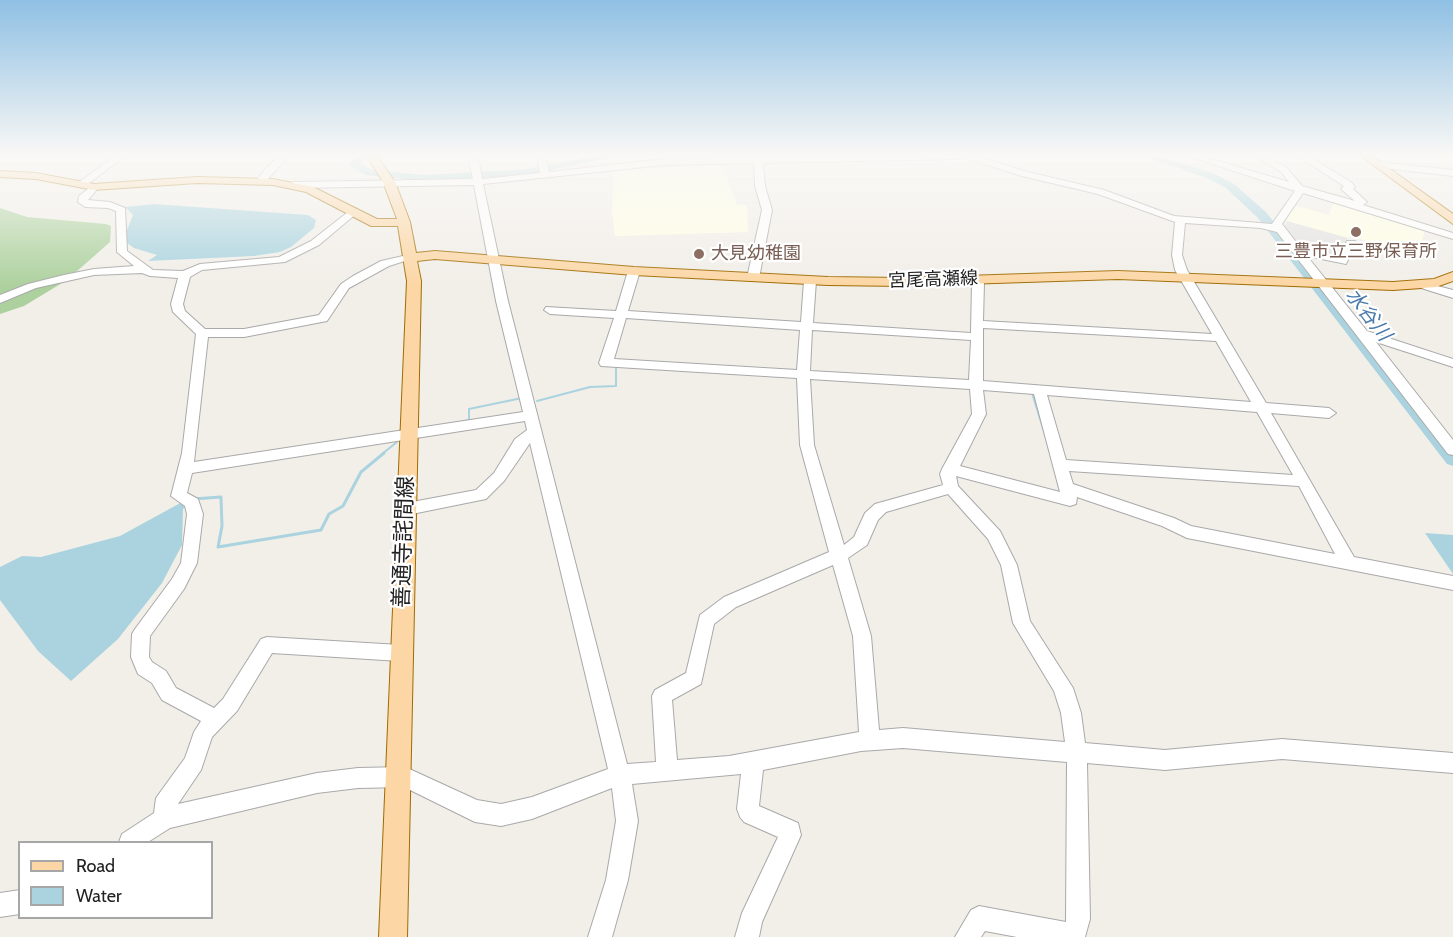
<!DOCTYPE html>
<meta charset="utf-8">
<style>
body{margin:0}
#map{position:relative;width:1453px;height:937px;overflow:hidden;background:#f2efe9;font-family:Cabin,sans-serif}
canvas{display:block}
.legend{position:absolute;left:18px;top:841px;width:195px;height:78px;box-sizing:border-box;background:#fff;border:2px solid #a7a7a7;margin:0;padding:8px 10px;list-style:none;font-size:18px;color:#222}
.legend li{display:flex;align-items:center;gap:12px;height:30px}
.legend b{width:30px;border:2px solid #a7a7a7}
</style>
<div id="map">
<canvas width="1453" height="937"></canvas>
<ul class="legend">
<li><b style="height:8px;background:#fcd6a4"></b>Road</li>
<li><b style="height:16px;background:#aad3df"></b>Water</li>
</ul>
</div>
<script>
const ctx = document.querySelector('canvas').getContext('2d');
ctx.lineJoin = 'round';
function fillPath(path, color) {
  ctx.fillStyle = color;
  ctx.fill(path, 'evenodd');
}
function shape(rows) {
  const path = new Path2D();
  for (const r of rows) {
    path.moveTo(r[0], r[1]);
    for (let i = 2; i < r.length; i += 2) path.lineTo(r[i], r[i + 1]);
  }
  return path;
}
function strokePath(path, color, width, dash) {
  ctx.strokeStyle = color;
  ctx.lineWidth = width;
  ctx.lineCap = dash ? 'butt' : 'round';
  ctx.setLineDash(dash || []);
  ctx.stroke(path);
}
function write(font, color, halo, rows, align = 'center') {
  ctx.font = font + ' Cabin,"Noto Sans JP",sans-serif';
  ctx.lineWidth = 4.5;
  ctx.setLineDash([]);
  ctx.textBaseline = 'middle';
  ctx.strokeStyle = halo;
  ctx.fillStyle = color;
  for (const [text, x, y, turn = 0] of rows) {
    ctx.save();
    ctx.translate(x, y);
    ctx.rotate((+turn || 0) * Math.PI / 180);
    ctx.textAlign = isNaN(turn) ? turn : align;
    if (halo) ctx.strokeText(text, 0, 0);
    ctx.fillText(text, 0, 0);
    ctx.restore();
  }
}
fillPath(shape([
 [722,165,737,205,747,205,748,232,615,236,612,211,614,170],
 [1334,201,1425,229,1419,255,1349,236,1338,260,1284,227,1293,205,1329,215]
]), '#ffffe5');
fillPath(shape([
 [0,208,27,217,106,224,111,226,110,242,67,280,24,306,0,314]
]), '#add19e');
fillPath(shape([
 [1287,221,1348,238,1338,260,1299,248,1284,227]
]), '#e2e2e2');
fillPath(shape([
 [154,204,308,215,316,220,314,228,291,247,280,252,254,256,148,261,157,255,134,248,123,240,133,215,125,207],
 [184,501,188,504,183,509,182,545,162,583,118,639,71,681,38,651,0,600,0,567,22,556,41,557,120,536],
 [1425,533,1453,535,1453,574]
]), '#aad3df');
strokePath(shape([
 [1032,393,1046,438],
 [537,401,590,387,616,386,616,367,619,366],
 [464,421,469,420,469,409,522,398],
 [382,454,397,442]
]), '#aad3df', 2);
strokePath(shape([
 [193,499,221,497,222,526,218,547,321,530,329,514,343,506,361,472,384,453]
]), '#aad3df', 3);
fillPath(shape([
 [356,156,366,156,361,164,372,170,425,175,526,169,598,156,618,156,526,175,425,181,365,175,349,165,356,156],
 [1143,156,1158,156,1215,174,1234,184,1266,212,1453,448,1453,466,1447,464,1258,218,1226,188,1207,178,1143,156]
]), '#aad3df');
const minor = shape([
 [115,156,125,156,84,187,78,187,78,183,115,156],
 [279,156,289,156,264,183,258,183,256,181,267,167,279,156],
 [468,156,478,156,482,179,540,173,537,156,545,156,549,172,664,159,754,156,963,156,958,159,763,163,765,186,772,210,759,278,753,281,747,278,762,210,755,186,754,163,664,165,483,184,508,301,627,764,656,762,652,696,655,690,686,673,700,615,724,597,829,552,800,445,797,378,601,366,599,363,614,318,550,314,544,310,546,307,616,311,628,271,634,268,640,271,628,311,801,322,804,281,810,278,816,281,813,323,971,333,972,282,978,279,984,282,983,321,1212,334,1175,270,1172,255,1175,222,1098,194,1022,176,965,158,964,156,976,156,1028,172,1104,190,1174,216,1272,224,1295,191,1188,156,1201,156,1289,182,1281,172,1255,156,1266,156,1287,168,1302,186,1355,201,1341,189,1344,186,1299,157,1308,156,1351,182,1355,187,1353,189,1367,202,1363,205,1453,233,1453,239,1303,193,1282,224,1300,247,1339,258,1347,241,1355,241,1356,243,1346,264,1307,256,1367,331,1453,359,1453,367,1376,342,1453,440,1453,455,1448,454,1277,232,1261,228,1185,223,1182,255,1187,270,1266,403,1329,408,1336,413,1329,418,1271,413,1354,557,1453,576,1453,590,1187,538,1162,526,1077,497,1076,504,1070,506,956,476,958,486,1000,531,1017,565,1030,621,1073,688,1081,713,1085,743,1165,750,1282,739,1453,753,1453,773,1282,759,1165,770,1087,763,1090,919,1085,937,1017,937,985,931,981,937,955,937,971,910,979,906,1066,922,1067,762,903,748,861,751,763,770,759,806,798,823,801,835,762,922,759,937,735,937,742,913,778,837,744,822,740,817,737,809,741,774,632,784,638,821,628,880,612,937,588,937,606,880,616,821,612,788,532,819,501,826,475,822,404,787,358,788,317,793,170,828,148,842,119,842,122,834,154,813,156,798,185,758,194,732,201,721,162,700,152,683,138,674,131,657,132,634,135,629,172,579,181,563,187,514,185,506,171,496,182,453,196,334,173,312,171,304,178,278,150,276,142,273,94,275,36,288,0,303,0,295,28,284,64,275,94,269,134,266,117,252,116,211,108,208,85,207,78,202,79,196,94,184,99,187,88,200,110,202,125,208,127,251,153,270,183,271,200,264,279,257,311,241,353,208,358,211,357,213,319,245,285,262,202,270,190,277,183,304,185,311,205,329,244,329,319,315,341,284,353,276,381,261,412,254,417,257,389,266,349,288,327,321,244,337,208,337,194,462,523,412,496,301,474,185,293,188,288,185,293,182,473,179,468,156],
 [626,318,800,330,797,370,614,359,626,318],
 [983,328,1216,341,1251,402,983,381,983,328],
 [812,330,971,340,969,380,810,371,812,330],
 [810,379,970,389,972,414,942,469,940,474,943,485,875,504,865,513,854,537,844,545,814,445,810,379],
 [983,390,1034,394,1060,492,960,466,986,414,983,390],
 [1047,395,1257,412,1293,475,1066,460,1047,395],
 [525,421,527,430,515,439,494,473,476,490,407,503,401,505,399,509,401,513,407,515,486,499,504,481,530,443,608,769,532,797,501,804,477,800,405,767,358,768,317,773,178,804,201,770,212,737,237,711,272,653,400,661,407,659,409,653,407,647,400,645,267,637,261,639,223,699,214,708,176,688,166,671,152,662,149,657,150,636,184,589,197,563,203,514,198,499,187,493,192,473,525,421],
 [1069,471,1299,486,1335,554,1191,526,1174,518,1073,484,1069,471],
 [948,494,988,539,1001,565,1013,623,1054,691,1061,713,1065,742,903,728,879,730,871,636,848,558,867,545,878,520,886,512,948,494],
 [833,565,853,636,859,732,729,756,677,760,672,700,701,684,714,624,736,607,833,565],
 [1378,162,1453,170,1453,176,1375,167,1375,163,1378,162],
 [1422,282,1453,290,1453,298,1418,287,1416,285,1422,282],
 [20,890,20,914,0,917,0,893,20,890]
]);
const major = shape([
 [367,156,377,156,395,182,410,222,416,253,435,251,634,267,828,277,903,278,1118,271,1393,282,1434,279,1453,272,1453,281,1436,287,1393,290,1118,279,903,286,828,285,634,275,435,259,417,261,421,281,407,937,379,937,407,281,398,226,371,226,306,192,273,185,197,183,94,190,36,179,0,177,0,171,36,173,94,184,197,177,273,179,313,187,377,219,397,219,383,182,367,156],
 [1361,156,1372,156,1453,214,1453,224,1361,156]
]);
strokePath(minor, '#a9a9a9', 2);
strokePath(major, '#a06b00', 2);
fillPath(minor, '#fff');
fillPath(major, '#fcd6a4');
const sky = ctx.createLinearGradient(0, 0, 0, 287);
sky.addColorStop(0, '#8fc0e4');
sky.addColorStop(0.54, '#f9f8f5');
sky.addColorStop(1, '#f9f8f500');
ctx.fillStyle = sky;
ctx.fillRect(0, 0, 1453, 287);
for (const [x, y, r, color] of [
 [1356,232,6,"#8d6e63"],
 [699,254,6,"#8d6e63"]
]) {
  const dot = new Path2D();
  dot.arc(x, y, r, 0, 2 * Math.PI);
  ctx.fillStyle = color;
  ctx.fill(dot);
  strokePath(dot, '#fff', 2);
}
write('18px', '#785e54', '#fff', [
 ["三豊市立三野保育所",1356,252],
 ["大見幼稚園",711,254,"left"]
]);
write('18px', '#222', '#fff', [
 ["宮尾高瀬線",933,280,-2]
]);
write('italic 20px', '#4a7aab', '#fff', [
 ["水谷川",1368,315,52]
]);
write('22px', '#222', '#fff', [
 ["善通寺詫間線",404,542,-88]
]);
</script>
